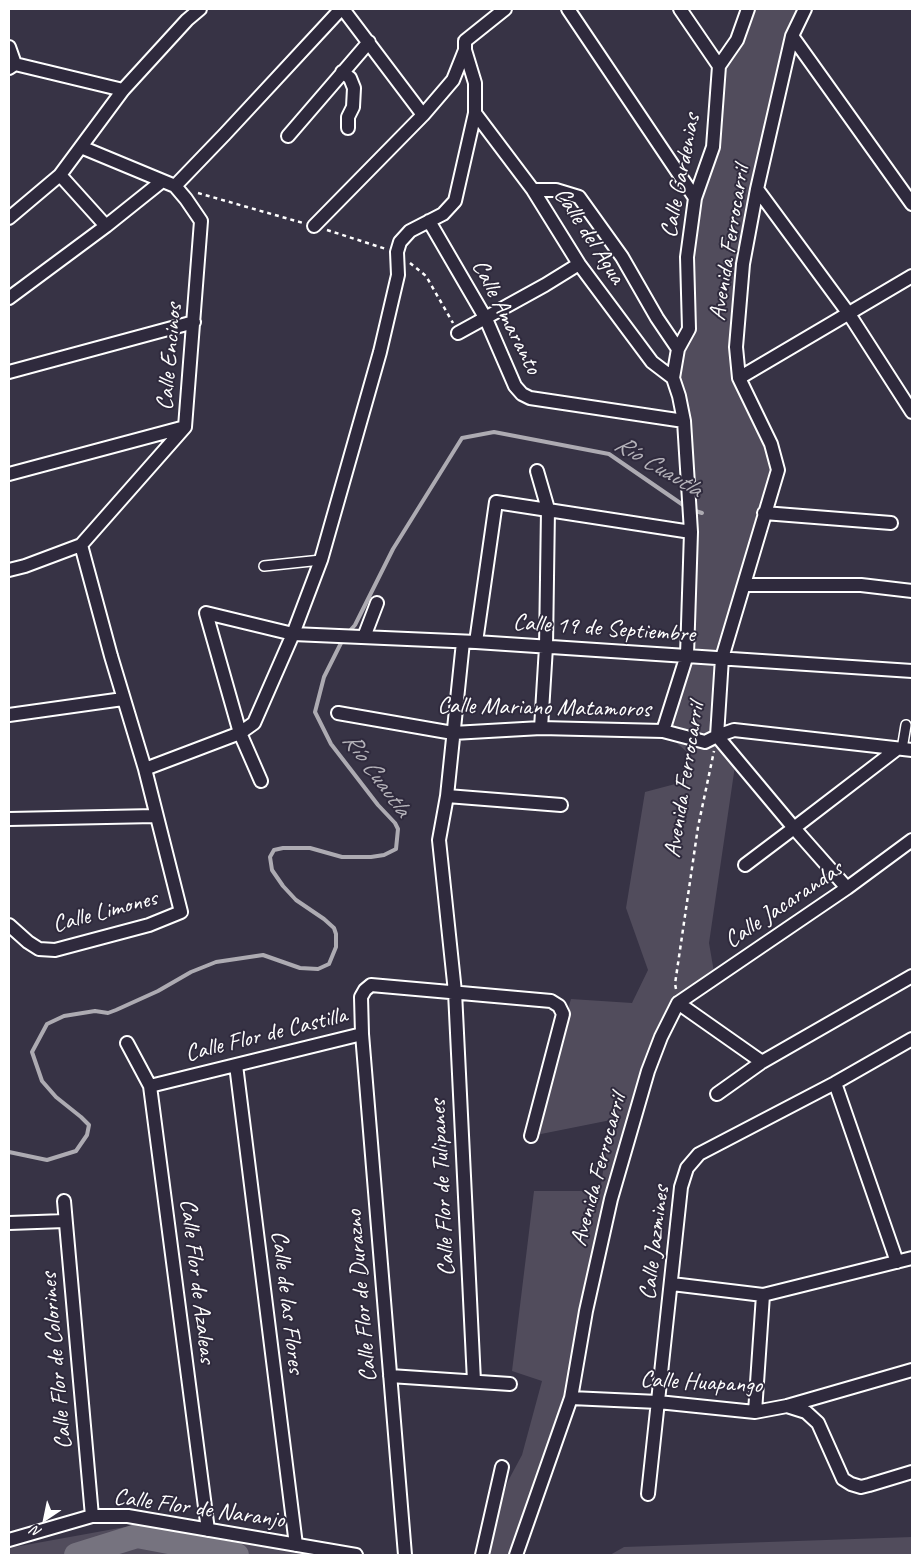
<!DOCTYPE html>
<meta charset="utf-8">
<style>
body{margin:0}
#map{position:relative;width:921px;height:1564px;overflow:hidden;background:#373345;font-family:Caveat,sans-serif}
canvas{display:block}
.frame{position:absolute;inset:0;border:10px solid #fff;pointer-events:none}
.north{position:absolute;left:20px;top:1494px;width:50px;height:50px;-webkit-text-stroke:4px #2f2a3d;paint-order:stroke;rotate:214deg;font-size:14px;font-weight:700;line-height:20px;text-align:center;color:#fff}
.north::after{content:'';display:block;margin:auto;width:18px;height:22px;background:#fff;clip-path:polygon(50% 0,100% 100%,50% 72%,0 100%)}
</style>
<div id="map">
<canvas width="921" height="1564"></canvas>
<div class="frame"></div>
<div class="north">N</div>
</div>
<script>
const ctx = document.querySelector('canvas').getContext('2d');
ctx.lineJoin = 'round';
function fillPath(path, color) {
  ctx.fillStyle = color;
  ctx.fill(path, 'evenodd');
}
function shape(rows) {
  const path = new Path2D();
  for (const r of rows) {
    path.moveTo(r[0], r[1]);
    for (let i = 2; i < r.length; i += 2) path.lineTo(r[i], r[i + 1]);
  }
  return path;
}
function strokePath(path, color, width, dash) {
  ctx.strokeStyle = color;
  ctx.lineWidth = width;
  ctx.lineCap = dash ? 'butt' : 'round';
  ctx.setLineDash(dash || []);
  ctx.stroke(path);
}
function write(font, color, halo, rows, align = 'center') {
  ctx.font = font + ' Caveat,sans-serif';
  ctx.lineWidth = 4;
  ctx.setLineDash([]);
  ctx.textBaseline = 'middle';
  ctx.strokeStyle = halo;
  ctx.fillStyle = color;
  for (const [text, x, y, turn = 0] of rows) {
    ctx.save();
    ctx.translate(x, y);
    ctx.rotate((+turn || 0) * Math.PI / 180);
    ctx.textAlign = isNaN(turn) ? turn : align;
    if (halo) ctx.strokeText(text, 0, 0);
    ctx.fillText(text, 0, 0);
    ctx.restore();
  }
}
fillPath(shape([
 [748,9,805,9,743,264,739,378,778,470,722,658,717,736,736,759,709,943,715,978,678,1003,661,1037,603,1235,571,1398,522,1555,483,1555,508,1481,522,1455,542,1381,512,1371,534,1191,600,1191,611,1120,531,1136,571,999,632,1003,648,970,626,908,645,792,679,783,687,752,663,731,687,655,691,532,673,378,689,329,687,257,713,147,719,66],
 [158,1521,324,1555,9,1555,9,1548],
 [912,1537,912,1555,610,1555,624,1547]
]), '#514c5c');
strokePath(shape([
 [692,510,702,513],
 [347,634,355,625,393,549,462,438,494,432,609,454,686,507],
 [9,1152,47,1160,76,1151,87,1135,89,1125,81,1117,56,1097,42,1081,32,1052,47,1024,64,1016,95,1011,108,1013,116,1010,158,991,191,972,216,962,263,955,300,968,318,969,329,964,336,947,336,934,334,928,324,919,296,900,283,886,272,870,270,857,274,850,283,848,310,848,342,857,371,857,384,855,396,849,398,829,395,823,378,805,331,744,315,712,324,677,343,639]
]), '#adabb2', 4);
strokePath(shape([
 [76,1555,137,1536,237,1555]
]), '#76737f', 24);
const pedestrian = shape([
 [264,566,321,560],
 [902,749,906,725]
]);
const minor = shape([
 [343,9,423,115],
 [568,9,695,198],
 [680,9,719,66],
 [792,36,912,204],
 [9,47,15,64],
 [9,68,15,64,123,90],
 [342,72,350,78,354,88,353,107,348,117,348,128],
 [475,113,533,190,579,264,652,362,673,378],
 [288,136,369,42],
 [60,175,106,226],
 [175,186,225,134,341,9],
 [757,189,849,314,912,412],
 [533,190,556,190,579,197,622,257,657,318,678,349],
 [9,218,60,175,123,90,187,20,200,9],
 [429,221,486,319,515,386,522,394,530,398,684,421],
 [314,226,423,115,453,80,465,50,465,41,505,9],
 [9,298,106,226,161,182],
 [458,333,545,285,579,264],
 [9,372,194,322],
 [739,378,912,276],
 [537,471,548,509,546,647,541,728],
 [9,474,185,427],
 [764,513,891,523],
 [9,570,25,566,81,545,185,427,201,221,186,199,175,186,81,147],
 [744,585,861,585,912,591],
 [364,637,377,603],
 [463,642,447,796,439,840,455,992,474,1381],
 [476,642,496,502,691,532],
 [338,713,453,733,541,728,663,731,705,742,717,736,734,730,912,750],
 [9,715,123,699],
 [663,731,687,655,691,532,684,421,679,396,673,378,678,349,689,329,687,257,695,198,713,147,719,66,737,40,748,9],
 [717,736,722,658,778,470,771,444,739,378,736,347,743,264,757,189,792,36,805,9],
 [717,736,794,828,847,888],
 [145,769,240,733,254,723,293,634,321,560,380,352,398,275,397,252,400,242,410,231,443,214,455,201,475,113,475,83,465,50],
 [261,781,240,733,206,613,293,634,476,642,912,671],
 [447,796,561,805],
 [9,819,155,816],
 [745,865,794,828,897,749],
 [9,925,28,942,39,949,55,950,149,925,181,912,145,769,111,656,81,545],
 [678,1003,762,1062],
 [127,1043,150,1086,208,1530],
 [236,1065,296,1545],
 [835,1083,897,1262],
 [150,1086,362,1034],
 [717,1094,762,1062,912,976],
 [64,1201,92,1516],
 [9,1223,65,1221],
 [672,1284,763,1295,912,1258],
 [390,1376,510,1384],
 [571,1398,658,1402,755,1412,787,1406,912,1370],
 [787,1406,806,1412,818,1423,843,1479,851,1484,861,1487,869,1485,912,1472],
 [755,1412,763,1295],
 [648,1494,681,1187,687,1168,699,1154,835,1083,912,1039],
 [9,1540,92,1516,128,1516,356,1555],
 [405,1555,362,1034,361,997,365,990,371,985,551,1001,559,1006,563,1014,531,1136],
 [482,1555,502,1467],
 [516,1555,571,1398,586,1311,611,1199,648,1071,661,1037,678,1003,847,888,912,840]
]);
strokePath(pedestrian, '#fff', 12);
strokePath(minor, '#fff', 16);
strokePath(shape([
 [198,193,303,223],
 [327,230,386,249],
 [410,263,426,276,453,323],
 [676,989,675,984,698,827,714,751]
]), '#fff', 2.5, [4, 4]);
strokePath(pedestrian, '#2f2a3d', 9);
strokePath(minor, '#2f2a3d', 12);
write('24px', '#fff', '#2f2a3d', [
 ["Calle Gardenias",681,176,-79],
 ["Calle del Agua",589,236,57],
 ["Avenida Ferrocarril",730,243,-81],
 ["Calle Amaranto",506,317,63],
 ["Calle Encinos",170,357,-85],
 ["Calle 19 de Septiembre",604,629,4],
 ["Calle Mariano Matamoros",544,708,1],
 ["Avenida Ferrocarril",685,780,-81],
 ["Calle Jacarandas",784,905,-34],
 ["Calle Limones",105,912,-15],
 ["Calle Flor de Castilla",266,1035,-14],
 ["Avenida Ferrocarril",599,1170,-75],
 ["Calle Flor de Tulipanes",443,1188,-93],
 ["Calle Jazmines",655,1243,-83],
 ["Calle Flor de Azaleas",197,1281,83],
 ["Calle Flor de Durazno",362,1296,-95],
 ["Calle de las Flores",287,1302,83],
 ["Calle Flor de Colorines",57,1361,-95],
 ["Calle Huapango",701,1383,3],
 ["Calle Flor de Naranjo",199,1509,8]
]);
write('italic 25px', '#b4b2b9', '#2f2a3d', [
 ["Río Cuautla",658,467,31],
 ["Río Cuautla",376,775,54]
]);
</script>
